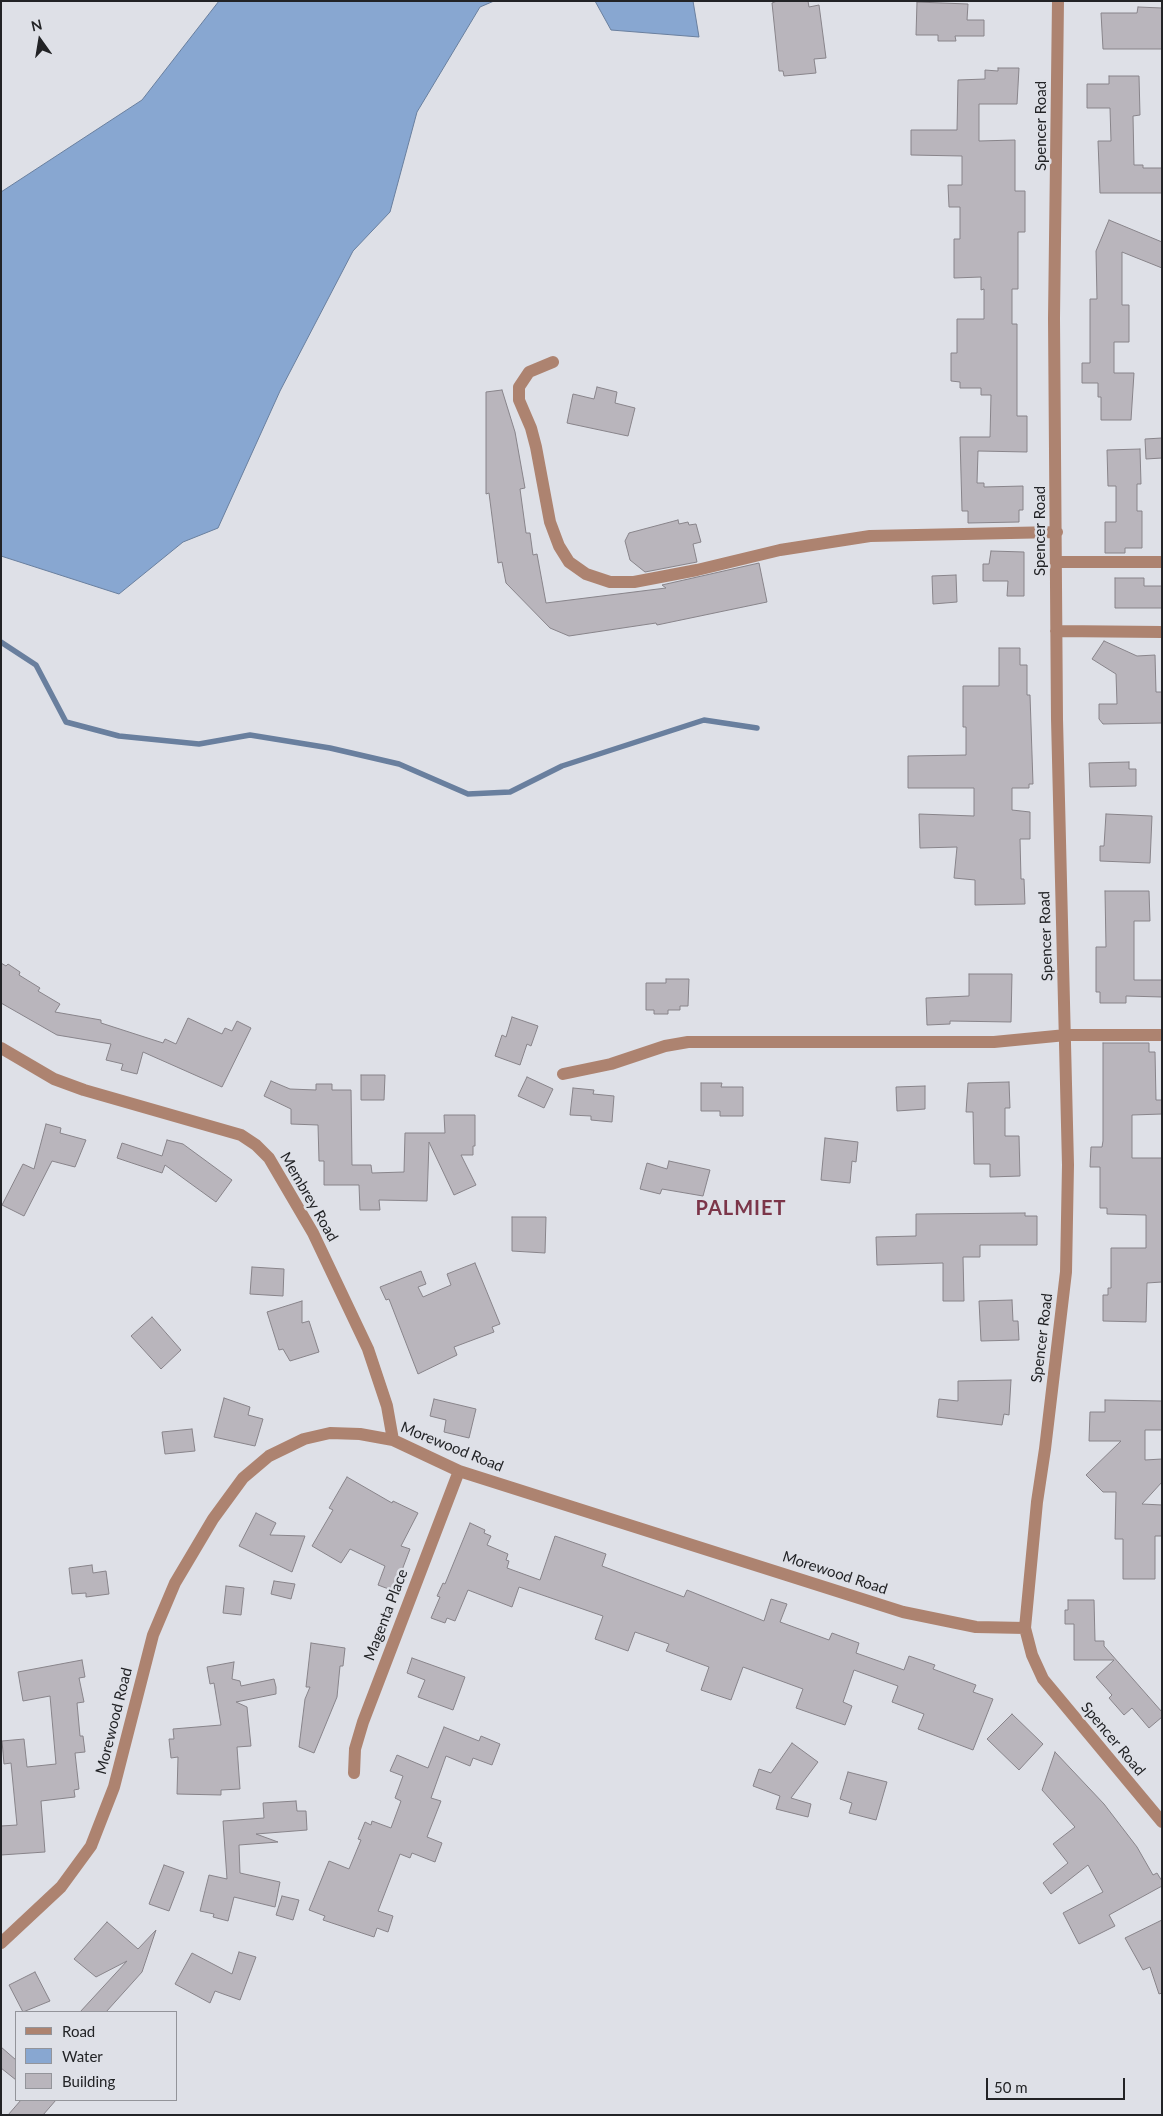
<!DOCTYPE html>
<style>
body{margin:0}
#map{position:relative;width:1163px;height:2116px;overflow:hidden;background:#dee0e7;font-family:Lato,sans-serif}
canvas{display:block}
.frame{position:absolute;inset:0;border:2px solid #222326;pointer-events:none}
.legend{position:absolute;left:15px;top:2011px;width:162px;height:90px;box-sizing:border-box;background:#dee0e7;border:1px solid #93949a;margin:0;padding:6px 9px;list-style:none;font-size:15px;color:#222326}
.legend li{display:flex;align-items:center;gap:10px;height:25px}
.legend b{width:25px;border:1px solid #93949a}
.north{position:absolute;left:15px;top:15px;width:50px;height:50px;-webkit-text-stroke:4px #dee0e7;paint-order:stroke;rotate:347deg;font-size:14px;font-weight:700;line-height:20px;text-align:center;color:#222326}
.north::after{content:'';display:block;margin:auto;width:18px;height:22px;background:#222326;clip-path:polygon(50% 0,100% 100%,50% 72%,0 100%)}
.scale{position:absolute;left:986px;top:2078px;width:139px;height:22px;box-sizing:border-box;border:2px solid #222326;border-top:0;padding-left:6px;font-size:15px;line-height:18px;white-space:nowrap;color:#222326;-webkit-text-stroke:4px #dee0e7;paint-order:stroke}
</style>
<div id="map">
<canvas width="1163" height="2116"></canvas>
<div class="frame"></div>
<ul class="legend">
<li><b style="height:6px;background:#ad8370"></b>Road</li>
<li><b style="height:14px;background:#88a7d1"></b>Water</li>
<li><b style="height:14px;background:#b9b5bc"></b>Building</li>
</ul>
<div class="north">N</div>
<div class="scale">50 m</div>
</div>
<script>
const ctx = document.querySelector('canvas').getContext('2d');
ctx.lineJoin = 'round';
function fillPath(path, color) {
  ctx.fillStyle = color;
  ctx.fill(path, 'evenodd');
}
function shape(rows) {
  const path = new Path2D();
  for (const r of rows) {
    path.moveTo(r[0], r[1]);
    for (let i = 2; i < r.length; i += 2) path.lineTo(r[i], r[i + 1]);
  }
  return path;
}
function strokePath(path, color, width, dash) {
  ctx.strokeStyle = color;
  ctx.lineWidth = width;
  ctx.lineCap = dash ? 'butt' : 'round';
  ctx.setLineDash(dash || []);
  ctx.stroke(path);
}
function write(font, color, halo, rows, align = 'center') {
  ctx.font = font + ' Lato,sans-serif';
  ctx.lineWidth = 5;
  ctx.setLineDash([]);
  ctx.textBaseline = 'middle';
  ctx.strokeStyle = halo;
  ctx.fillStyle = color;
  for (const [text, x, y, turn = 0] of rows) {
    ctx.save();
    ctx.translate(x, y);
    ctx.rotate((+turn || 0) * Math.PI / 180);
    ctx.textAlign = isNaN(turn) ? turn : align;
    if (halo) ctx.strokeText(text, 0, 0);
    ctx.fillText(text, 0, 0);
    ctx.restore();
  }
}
const water = shape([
 [219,1,494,1,480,7,417,112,390,212,353,251,280,391,218,528,183,542,119,594,1,556,1,192,142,100,219,1],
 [595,1,693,1,699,37,611,30,595,1]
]);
fillPath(water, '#88a7d1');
strokePath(water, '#697f9e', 1);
strokePath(shape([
 [1,642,36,665,66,722,119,736,199,744,250,735,330,748,399,764,468,794,510,792,562,766,704,720,757,728]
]), '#697f9e', 5.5);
const building = shape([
 [777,1,808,1,809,7,819,5,826,58,814,59,816,73,784,76,783,71,779,71,772,3,777,1],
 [917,2,968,4,967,20,984,20,984,36,955,36,956,41,938,41,938,35,916,35,917,2],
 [1138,7,1162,8,1162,49,1103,49,1101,13,1137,13,1138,7],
 [998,68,1019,68,1017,104,979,104,979,141,1015,140,1015,191,1025,191,1025,232,1018,232,1018,289,1012,289,1012,324,1017,324,1017,416,1027,416,1027,452,978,451,977,483,984,483,984,487,1023,486,1023,510,1019,510,1019,522,968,523,968,511,962,511,960,437,990,437,991,395,981,395,981,388,960,388,960,382,951,381,951,353,957,353,957,319,984,319,984,289,981,290,981,277,954,278,954,239,960,239,960,207,949,207,948,185,962,185,962,156,911,155,911,130,957,130,958,80,985,79,985,70,998,71,998,68],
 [1109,76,1139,76,1140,115,1133,116,1134,165,1143,165,1143,168,1162,168,1162,193,1100,193,1098,141,1111,141,1110,108,1087,108,1087,84,1109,84,1109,76],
 [1109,220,1162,242,1162,268,1122,252,1122,305,1129,305,1129,342,1114,342,1114,373,1134,373,1131,420,1101,420,1101,397,1098,397,1098,383,1082,383,1082,363,1090,363,1090,299,1097,299,1096,251,1109,220],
 [597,387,617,392,615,403,635,408,628,436,567,423,573,394,594,399,597,387],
 [502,390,515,432,525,488,520,489,526,533,530,533,533,555,537,554,546,603,666,588,662,585,759,563,767,602,657,625,656,623,569,636,550,628,506,583,502,562,498,563,489,493,486,494,486,392,502,390],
 [1162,438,1162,458,1146,459,1145,439,1162,438],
 [1140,449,1141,484,1137,484,1137,511,1142,511,1142,548,1125,548,1125,553,1105,553,1105,522,1116,522,1116,486,1108,486,1107,450,1140,449],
 [678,520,679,524,688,522,689,525,696,524,701,542,693,544,697,562,645,572,630,560,625,541,629,533,678,520],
 [991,551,1024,552,1024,596,1007,596,1008,581,983,581,983,564,989,564,991,551],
 [956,575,957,602,933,604,932,576,956,575],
 [1115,578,1144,578,1144,586,1162,586,1162,608,1115,608,1115,578],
 [1104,641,1137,656,1155,655,1156,692,1162,692,1162,723,1103,724,1099,719,1099,704,1117,704,1116,674,1092,659,1104,641],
 [999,648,1020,648,1020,665,1027,665,1027,695,1030,695,1033,784,1029,784,1029,788,1012,788,1012,810,1030,812,1030,839,1020,839,1021,879,1024,879,1025,904,975,905,975,880,954,878,957,847,920,848,919,814,974,816,974,788,908,788,908,756,966,755,966,727,963,727,963,686,999,686,999,648],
 [1129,762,1129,769,1136,769,1136,786,1090,787,1089,763,1129,762],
 [1106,814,1152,816,1150,863,1100,861,1100,846,1104,846,1106,814],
 [1105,891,1149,891,1150,921,1134,921,1134,980,1162,980,1162,997,1126,996,1126,1003,1100,1003,1100,992,1096,992,1096,947,1106,947,1105,891],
 [1,963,6,966,8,964,20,972,19,975,40,988,38,991,60,1004,55,1012,101,1020,101,1023,163,1043,165,1039,176,1044,188,1018,222,1034,225,1028,232,1031,237,1021,251,1028,222,1087,143,1052,137,1074,121,1070,123,1064,106,1060,111,1044,57,1035,1,1003,1,963],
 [969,974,1012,974,1011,1022,950,1021,950,1024,927,1025,926,998,969,996,969,974],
 [666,979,689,979,688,1006,680,1006,680,1010,668,1010,668,1014,654,1014,654,1010,646,1010,646,983,666,983,666,979],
 [512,1017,538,1026,531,1046,527,1044,520,1065,495,1056,502,1035,506,1037,512,1017],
 [1103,1043,1149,1043,1149,1052,1155,1052,1156,1100,1162,1100,1162,1114,1132,1115,1132,1158,1162,1158,1162,1282,1147,1283,1146,1322,1103,1321,1103,1295,1108,1295,1108,1288,1111,1288,1111,1248,1146,1248,1146,1215,1107,1214,1107,1208,1100,1208,1100,1167,1090,1167,1091,1147,1102,1147,1103,1141,1103,1043],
 [361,1075,385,1075,384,1100,361,1100,361,1075],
 [527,1077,553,1089,544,1108,518,1096,527,1077],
 [271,1081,290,1089,316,1090,316,1084,332,1084,332,1090,351,1090,352,1165,371,1165,372,1173,404,1172,405,1133,445,1133,444,1115,475,1115,475,1146,473,1146,473,1155,461,1155,476,1185,454,1195,429,1142,427,1201,379,1200,380,1210,360,1210,359,1185,324,1185,324,1161,319,1161,318,1125,291,1124,291,1109,264,1096,271,1081],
 [1009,1082,1010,1108,1005,1108,1005,1136,1019,1136,1020,1176,990,1177,990,1164,974,1164,973,1112,966,1112,968,1083,1009,1082],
 [701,1083,722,1083,721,1087,743,1087,743,1116,720,1116,720,1111,701,1111,701,1083],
 [925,1086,925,1109,897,1111,896,1087,925,1086],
 [573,1088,594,1090,593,1094,614,1096,612,1122,591,1120,591,1116,570,1115,573,1088],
 [46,1124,61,1128,60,1133,86,1140,75,1167,52,1161,24,1216,2,1205,23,1164,34,1169,46,1124],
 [825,1138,858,1142,856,1162,852,1161,850,1183,821,1180,825,1138],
 [167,1140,183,1144,232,1180,216,1202,165,1165,162,1173,117,1158,122,1143,162,1156,167,1140],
 [669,1161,710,1170,703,1196,662,1189,660,1194,640,1189,647,1163,667,1169,669,1161],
 [1025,1213,1025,1216,1037,1216,1037,1245,980,1245,980,1257,963,1257,964,1301,943,1301,943,1263,877,1265,876,1237,916,1236,916,1214,1025,1213],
 [512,1217,546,1217,545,1253,512,1251,512,1217],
 [475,1263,500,1324,492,1327,494,1332,454,1347,457,1355,418,1374,389,1299,386,1300,380,1287,421,1271,426,1284,418,1287,423,1297,451,1285,447,1274,475,1263],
 [252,1267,284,1269,283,1296,250,1294,252,1267],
 [1012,1300,1013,1321,1018,1321,1019,1340,981,1341,979,1301,1012,1300],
 [302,1301,302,1323,309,1321,319,1352,290,1361,283,1349,279,1350,267,1312,302,1301],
 [152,1317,181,1350,161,1369,131,1336,152,1317],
 [1011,1380,1009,1415,1004,1414,1002,1425,937,1417,939,1399,958,1401,958,1381,1011,1380],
 [224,1398,250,1407,248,1415,263,1419,255,1446,214,1437,224,1398],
 [434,1399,476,1409,469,1438,444,1432,446,1420,430,1416,434,1399],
 [1105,1400,1162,1401,1162,1430,1145,1430,1145,1460,1162,1459,1162,1482,1142,1504,1162,1505,1162,1536,1155,1536,1155,1579,1123,1579,1123,1539,1115,1539,1116,1492,1103,1492,1086,1475,1121,1441,1089,1441,1090,1412,1105,1412,1105,1400],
 [192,1429,195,1451,165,1454,162,1432,192,1429],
 [347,1477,392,1503,393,1501,418,1513,401,1546,410,1549,394,1591,378,1585,385,1566,350,1549,341,1563,312,1546,333,1510,329,1508,347,1477],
 [256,1513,276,1523,270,1535,305,1536,292,1572,239,1546,256,1513],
 [470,1523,485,1530,484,1533,491,1536,487,1545,508,1554,506,1560,509,1561,507,1568,540,1580,555,1536,606,1554,602,1566,684,1597,687,1590,764,1621,771,1599,787,1604,780,1622,829,1640,832,1633,859,1643,856,1653,904,1670,909,1656,935,1665,933,1669,976,1685,973,1692,993,1699,973,1750,918,1729,924,1714,892,1702,898,1686,854,1670,843,1702,852,1706,845,1725,796,1708,803,1689,743,1667,731,1700,701,1690,709,1667,666,1651,669,1644,635,1632,628,1651,595,1639,603,1616,519,1587,512,1607,468,1590,455,1621,447,1618,445,1623,431,1618,440,1597,437,1596,443,1583,445,1584,470,1523],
 [92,1565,93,1573,106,1571,109,1594,86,1597,86,1593,72,1594,69,1568,92,1565],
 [274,1581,295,1584,291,1599,271,1594,274,1581],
 [226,1586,244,1588,241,1615,223,1613,226,1586],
 [1068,1600,1094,1600,1095,1641,1104,1641,1104,1646,1162,1712,1162,1717,1149,1728,1132,1708,1124,1715,1109,1698,1112,1695,1096,1677,1114,1660,1074,1660,1074,1624,1065,1624,1065,1610,1068,1610,1068,1600],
 [311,1643,345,1648,343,1666,340,1666,337,1697,314,1753,299,1747,305,1699,310,1687,306,1687,311,1643],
 [412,1658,465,1677,453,1710,418,1697,425,1680,407,1673,412,1658],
 [82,1660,85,1677,79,1678,84,1702,77,1703,80,1736,83,1736,85,1752,75,1753,79,1789,74,1790,75,1797,41,1801,45,1852,1,1855,1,1826,17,1825,11,1763,4,1764,2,1741,24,1739,27,1767,56,1764,50,1696,23,1701,18,1672,82,1660],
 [234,1662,232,1679,240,1681,241,1686,274,1679,276,1687,276,1694,236,1702,247,1707,251,1746,237,1747,240,1789,221,1790,221,1795,177,1794,178,1757,171,1758,169,1739,174,1739,173,1729,221,1725,214,1683,210,1684,207,1667,234,1662],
 [1012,1714,1043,1744,1019,1770,987,1739,1012,1714],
 [444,1727,479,1741,481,1736,500,1744,492,1765,473,1758,470,1766,446,1756,431,1798,441,1801,427,1837,442,1843,435,1862,412,1853,410,1858,400,1854,378,1911,393,1916,388,1932,377,1928,374,1937,323,1920,325,1916,309,1910,329,1861,349,1869,361,1840,358,1839,365,1822,371,1825,372,1821,391,1828,401,1801,395,1798,403,1776,390,1771,397,1755,428,1768,444,1727],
 [792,1743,818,1762,791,1798,811,1804,808,1817,776,1809,780,1796,753,1786,759,1769,771,1773,792,1743],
 [1055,1752,1104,1804,1137,1847,1153,1875,1157,1873,1162,1881,1162,1886,1109,1915,1115,1926,1079,1944,1063,1913,1103,1892,1088,1865,1051,1894,1043,1883,1068,1863,1053,1844,1075,1827,1042,1790,1055,1752],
 [848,1772,887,1782,876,1820,849,1813,852,1803,840,1799,848,1772],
 [296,1801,297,1811,306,1811,307,1830,256,1834,278,1842,239,1845,240,1873,280,1882,275,1907,234,1897,228,1921,213,1917,214,1914,200,1911,209,1875,227,1879,223,1821,264,1818,263,1803,296,1801],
 [164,1865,184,1872,169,1911,149,1904,164,1865],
 [282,1896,299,1900,293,1920,276,1915,282,1896],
 [1162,1920,1162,1993,1159,1994,1150,1967,1143,1970,1125,1938,1162,1920],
 [107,1922,138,1949,156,1930,142,1972,106,2012,80,2012,127,1961,96,1977,74,1959,107,1922],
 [239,1952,256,1957,240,2000,215,1991,210,2003,175,1984,192,1953,232,1974,239,1952],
 [35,1972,50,2001,23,2012,9,1985,35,1972],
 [1,2047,16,2060,16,2080,1,2068,1,2047],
 [21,2100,56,2100,43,2115,8,2115,21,2100]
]);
fillPath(building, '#b9b5bc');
strokePath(building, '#88848a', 1);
strokePath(shape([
 [1058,1,1054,318,1057,719,1068,1165,1066,1272,1045,1449,1037,1502,1025,1628,1032,1655,1043,1679,1162,1822],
 [553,362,529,372,519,387,519,400,531,428,536,447,550,522,559,546,569,562,586,574,610,582,634,582,697,570,780,550,870,536,1057,532],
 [1057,562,1162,562],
 [1056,631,1162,632],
 [1,1048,54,1079,84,1090,241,1135,256,1145,269,1158,313,1233,368,1349,387,1406,393,1440],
 [563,1074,611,1064,665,1046,688,1042,994,1042,1066,1035,1162,1035],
 [354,1773,355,1749,363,1722,459,1471],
 [1,1943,61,1887,91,1846,114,1787,153,1635,175,1583,213,1519,243,1478,269,1456,304,1439,330,1433,360,1434,393,1440,459,1471,903,1612,976,1627,1025,1628]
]), '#ad8370', 12);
write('15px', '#222326', '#dee0e7', [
 ["Spencer Road",1041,126,-90],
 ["Spencer Road",1040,531,-90],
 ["Spencer Road",1046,936,-92],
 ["Membrey Road",309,1197,60],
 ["Spencer Road",1042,1338,-83],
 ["Morewood Road",452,1447,22],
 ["Morewood Road",835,1573,18],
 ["Magenta Place",386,1615,-69],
 ["Morewood Road",114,1721,-76],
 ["Spencer Road",1113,1739,50]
]);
ctx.letterSpacing = '1px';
write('bold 20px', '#7b3549', '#dee0e7', [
 ["PALMIET",741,1209]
]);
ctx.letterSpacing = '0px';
</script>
